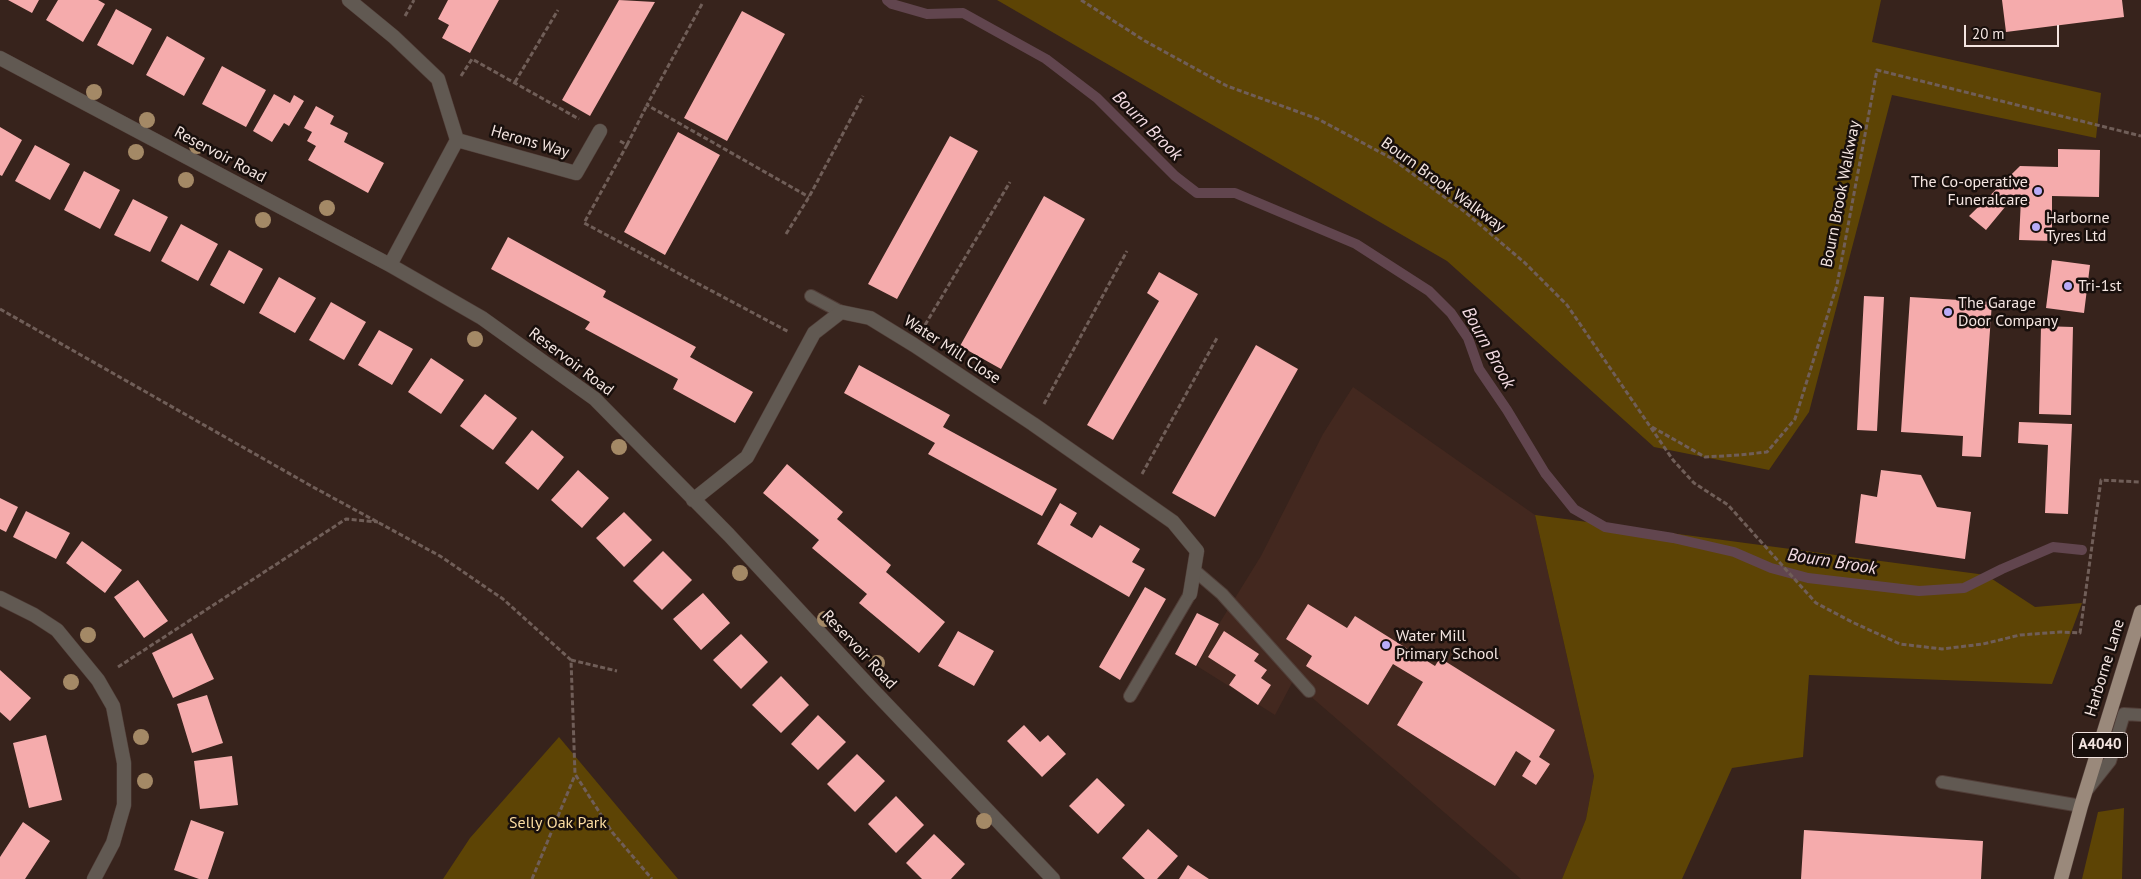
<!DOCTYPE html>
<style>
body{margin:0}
#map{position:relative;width:2141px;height:879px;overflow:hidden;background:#37231c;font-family:"PT Sans",sans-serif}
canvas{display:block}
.scale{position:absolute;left:1964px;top:25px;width:95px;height:22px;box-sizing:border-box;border:2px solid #f4e5e1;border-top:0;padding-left:6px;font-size:15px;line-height:18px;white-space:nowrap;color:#f4e5e1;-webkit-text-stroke:4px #180f0c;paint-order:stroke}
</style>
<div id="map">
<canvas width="2141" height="879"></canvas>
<div class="scale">20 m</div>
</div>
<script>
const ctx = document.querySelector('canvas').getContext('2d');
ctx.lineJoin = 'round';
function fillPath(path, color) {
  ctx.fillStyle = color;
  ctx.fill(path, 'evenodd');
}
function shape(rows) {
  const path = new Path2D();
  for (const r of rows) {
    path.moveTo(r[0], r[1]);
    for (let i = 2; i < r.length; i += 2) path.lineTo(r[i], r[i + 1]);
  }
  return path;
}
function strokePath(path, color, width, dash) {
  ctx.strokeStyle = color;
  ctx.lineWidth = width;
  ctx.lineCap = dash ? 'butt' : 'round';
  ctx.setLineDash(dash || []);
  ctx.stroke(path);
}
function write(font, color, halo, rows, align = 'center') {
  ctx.font = font + ' "PT Sans",sans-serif';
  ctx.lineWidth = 5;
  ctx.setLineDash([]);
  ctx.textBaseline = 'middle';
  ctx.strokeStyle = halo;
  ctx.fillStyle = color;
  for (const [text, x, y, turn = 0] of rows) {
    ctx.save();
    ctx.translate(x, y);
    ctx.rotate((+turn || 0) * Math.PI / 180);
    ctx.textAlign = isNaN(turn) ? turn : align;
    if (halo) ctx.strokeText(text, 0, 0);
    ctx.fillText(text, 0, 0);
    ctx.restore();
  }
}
fillPath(shape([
 [1353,387,1535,515,1594,776,1586,819,1562,879,1521,879,1293,681,1275,715,1197,666,1219,624,1261,556,1323,434]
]), '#43281f');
fillPath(shape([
 [997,0,1881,0,1872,42,2101,93,2096,138,1892,95,1809,412,1769,470,1654,447,1447,261],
 [1535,515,1986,575,2035,607,2082,603,2052,684,1809,675,1803,757,1732,768,1682,879,1562,879,1586,819,1594,776],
 [559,737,678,879,443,879,470,838],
 [2124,808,2122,879,2082,879,2098,812]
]), '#5d4405');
strokePath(shape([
 [887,0,892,4,927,14,963,13,1046,59,1097,98,1175,176,1197,193,1235,193,1356,244,1429,291,1451,313,1468,338,1479,369,1507,410,1545,473,1574,509,1605,527,1673,538,1734,552,1771,568,1808,578,1919,591,1964,588,2002,569,2053,547,2082,550]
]), '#61454e', 10);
fillPath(shape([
 [8,0,39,0,32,13],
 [58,0,98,0,105,4,83,42,46,20],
 [448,0,499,0,470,53,442,38,449,25,438,19],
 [619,0,655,2,590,116,562,100],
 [2002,0,2122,0,2124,17,2006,32],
 [116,9,152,29,133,65,97,45],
 [742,11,785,34,727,141,684,118],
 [167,36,205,58,184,96,146,75],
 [222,66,266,90,246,127,202,104],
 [274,94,290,103,294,95,304,101,289,126,284,123,272,142,253,131],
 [316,106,334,116,330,124,348,133,344,142,384,163,368,193,308,160,316,146,307,141,312,132,304,128],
 [0,127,22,140,2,176,0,175],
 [678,132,720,155,665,255,624,232],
 [950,136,978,151,897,299,868,284],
 [35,145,70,164,50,200,15,181],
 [2058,149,2100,150,2099,197,2052,196,2052,241,2019,240,2021,199,2010,201,1986,230,1969,216,2020,166,2058,167],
 [84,171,120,190,100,229,64,210],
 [1044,196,1085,219,1001,369,960,346],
 [133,199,168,217,150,252,114,235],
 [181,224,218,244,198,281,161,261],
 [508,237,606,291,603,297,696,347,690,357,753,392,735,423,673,389,678,379,585,329,590,322,491,269],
 [229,250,263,269,244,304,210,285],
 [2052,260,2090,265,2084,313,2046,308],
 [1159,272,1198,294,1113,440,1087,425,1159,301,1147,293],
 [279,277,316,298,295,333,259,313],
 [1864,296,1884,297,1877,431,1857,430],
 [1910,297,1992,302,1981,457,1962,456,1963,436,1901,432],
 [331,302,366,322,344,360,309,340],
 [2041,326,2073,327,2071,415,2039,414],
 [379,330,413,349,392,385,358,365],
 [1256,345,1298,369,1215,517,1172,493],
 [431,358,464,380,441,414,408,392],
 [859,365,950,415,943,427,1057,489,1042,516,928,454,935,443,844,393],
 [485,394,517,418,493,450,460,426],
 [2019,422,2072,424,2068,514,2045,513,2048,445,2018,443],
 [532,430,564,457,538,490,505,463],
 [787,464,843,512,837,519,891,565,886,572,945,622,919,653,859,603,867,594,812,548,819,540,763,493],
 [578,470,609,498,582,528,551,500],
 [1881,470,1921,475,1937,507,1971,512,1965,559,1855,543,1861,494,1877,497],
 [0,498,18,507,6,532,0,529],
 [1060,503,1077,513,1070,525,1092,538,1100,525,1140,549,1132,562,1145,569,1129,597,1037,544],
 [26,511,70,533,56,559,13,537],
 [624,512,652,540,624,567,596,538],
 [82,541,122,570,105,593,66,563],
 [663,551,692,580,662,610,633,581],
 [138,580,168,621,144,638,114,597],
 [1145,587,1166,599,1120,680,1099,667],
 [703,593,730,623,701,650,673,619],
 [1308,604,1347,628,1355,616,1435,666,1440,658,1555,730,1539,757,1550,764,1536,785,1522,776,1531,761,1516,751,1495,786,1397,725,1423,682,1393,664,1368,705,1306,666,1312,656,1286,639],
 [1197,613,1219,624,1196,666,1175,654],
 [958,631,994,651,974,686,938,666],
 [1224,631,1259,654,1254,661,1267,670,1261,678,1271,685,1258,705,1229,685,1236,675,1208,657],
 [192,633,214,679,173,698,152,653],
 [741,634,768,662,741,689,713,660],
 [0,670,31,698,10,721,0,712],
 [781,676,809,705,781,733,752,705],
 [207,695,223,743,192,753,177,704],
 [818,715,846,742,818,770,791,744],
 [1024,725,1040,742,1048,735,1066,754,1042,777,1007,741],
 [46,735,62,800,29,808,13,743],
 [857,754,885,781,855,812,827,784],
 [232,756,238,805,200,809,194,761],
 [1097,778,1125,805,1098,834,1069,806],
 [896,796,924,825,896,853,868,824],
 [191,820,224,832,208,879,199,879,174,870],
 [23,822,50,841,25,879,0,879,0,857],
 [1148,829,1178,856,1157,879,1145,879,1122,858],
 [1804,830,1983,841,1981,879,1801,879],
 [934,834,965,864,951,879,922,879,906,863],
 [1188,865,1209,879,1179,879]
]), '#f5abac');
const service = shape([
 [811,296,841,312],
 [1194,570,1222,594,1309,691],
 [1130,696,1190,594],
 [1942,782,2081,806],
 [2087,790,2110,761,2124,714,2141,715]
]);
const minor = shape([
 [349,0,394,37,438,79,457,140],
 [0,58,390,265,482,318,595,399,729,535,872,689,1053,879],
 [390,265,457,140,576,173,600,131],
 [693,500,747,457,814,333,841,312,870,318,914,345,1033,424,1173,522,1197,551,1190,594],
 [0,598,34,615,57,630,98,680,113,706,124,763,124,805,113,843,94,879]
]);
const primary = shape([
 [2061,879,2081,806,2141,612]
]);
strokePath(service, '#513e38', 14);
strokePath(minor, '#513e38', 15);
strokePath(primary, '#513e38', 15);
strokePath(shape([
 [1081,0,1145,41,1227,86,1318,119,1391,158,1465,212,1525,263,1567,305,1673,460,1694,483,1728,505,1816,603,1852,622,1900,644,1942,649,1983,644,2020,635,2060,632,2080,633,2101,480,2141,482],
 [702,4,647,105,809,197],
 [405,16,414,0],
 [461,76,472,59,579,119],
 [515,82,558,10],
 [620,141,627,145,584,223,789,332],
 [627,145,647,105],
 [786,234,809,197,863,96],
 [0,309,313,487,440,556,503,599,571,660,575,774,612,832,652,879],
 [925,325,1010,182],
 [1044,404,1127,251],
 [1652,427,1705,457,1739,455,1767,452,1795,419,1837,285,1877,70,2141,136],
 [1142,474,1217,338],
 [571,660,617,671],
 [118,667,346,519,378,522],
 [532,879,575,775]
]), '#705e58', 3, [5, 2.5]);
strokePath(service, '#615952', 12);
strokePath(minor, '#615952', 14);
strokePath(primary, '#9a897b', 14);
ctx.fillStyle = '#a48966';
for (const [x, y] of [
 [94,92],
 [147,120],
 [197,146],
 [136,152],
 [186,180],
 [327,208],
 [263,220],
 [475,339],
 [619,447],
 [740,573],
 [825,619],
 [88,635],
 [877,663],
 [71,682],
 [141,737],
 [145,781],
 [984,821]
]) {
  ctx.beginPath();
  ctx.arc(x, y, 8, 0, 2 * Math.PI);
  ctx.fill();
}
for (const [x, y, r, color] of [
 [2038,191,5,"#b9abf7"],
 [2036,227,5,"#b9abf7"],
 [2068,286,5,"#b9abf7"],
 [1948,312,5,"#b9abf7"],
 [1386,645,5,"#b9abf7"]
]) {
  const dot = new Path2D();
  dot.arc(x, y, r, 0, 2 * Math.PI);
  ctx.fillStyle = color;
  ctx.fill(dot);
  strokePath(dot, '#180f0c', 2);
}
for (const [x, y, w] of [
 [2100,745,55]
]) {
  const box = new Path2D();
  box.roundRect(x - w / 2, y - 12.5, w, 25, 4);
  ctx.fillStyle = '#180f0c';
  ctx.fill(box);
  strokePath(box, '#f4e5e1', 1);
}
write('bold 15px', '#f4e5e1', null, [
 ["A4040",2100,745]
]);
write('16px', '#f4e5e1', '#180f0c', [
 ["Herons Way",530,142,16],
 ["Reservoir Road",220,155,28],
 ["Bourn Brook Walkway",1443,185,36],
 ["Bourn Brook Walkway",1841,194,-79],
 ["Water Mill Close",952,350,33],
 ["Reservoir Road",571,362,37],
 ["Reservoir Road",859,650,47],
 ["Harborne Lane",2105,668,-73]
]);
write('16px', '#f4e5e1', '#180f0c', [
 ["The Co-operative",2028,182,"right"],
 ["Funeralcare",2028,200,"right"],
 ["Harborne",2046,218],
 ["Tyres Ltd",2046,236],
 ["Tri-1st",2078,286],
 ["The Garage",1958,303],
 ["Door Company",1958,321],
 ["Water Mill",1396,636],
 ["Primary School",1396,654]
], 'left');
write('16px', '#fddda2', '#180f0c', [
 ["Selly Oak Park",558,823]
]);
write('italic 18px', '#f4dce3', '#180f0c', [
 ["Bourn Brook",1147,126,45],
 ["Bourn Brook",1488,348,61],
 ["Bourn Brook",1832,562,9]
]);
</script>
